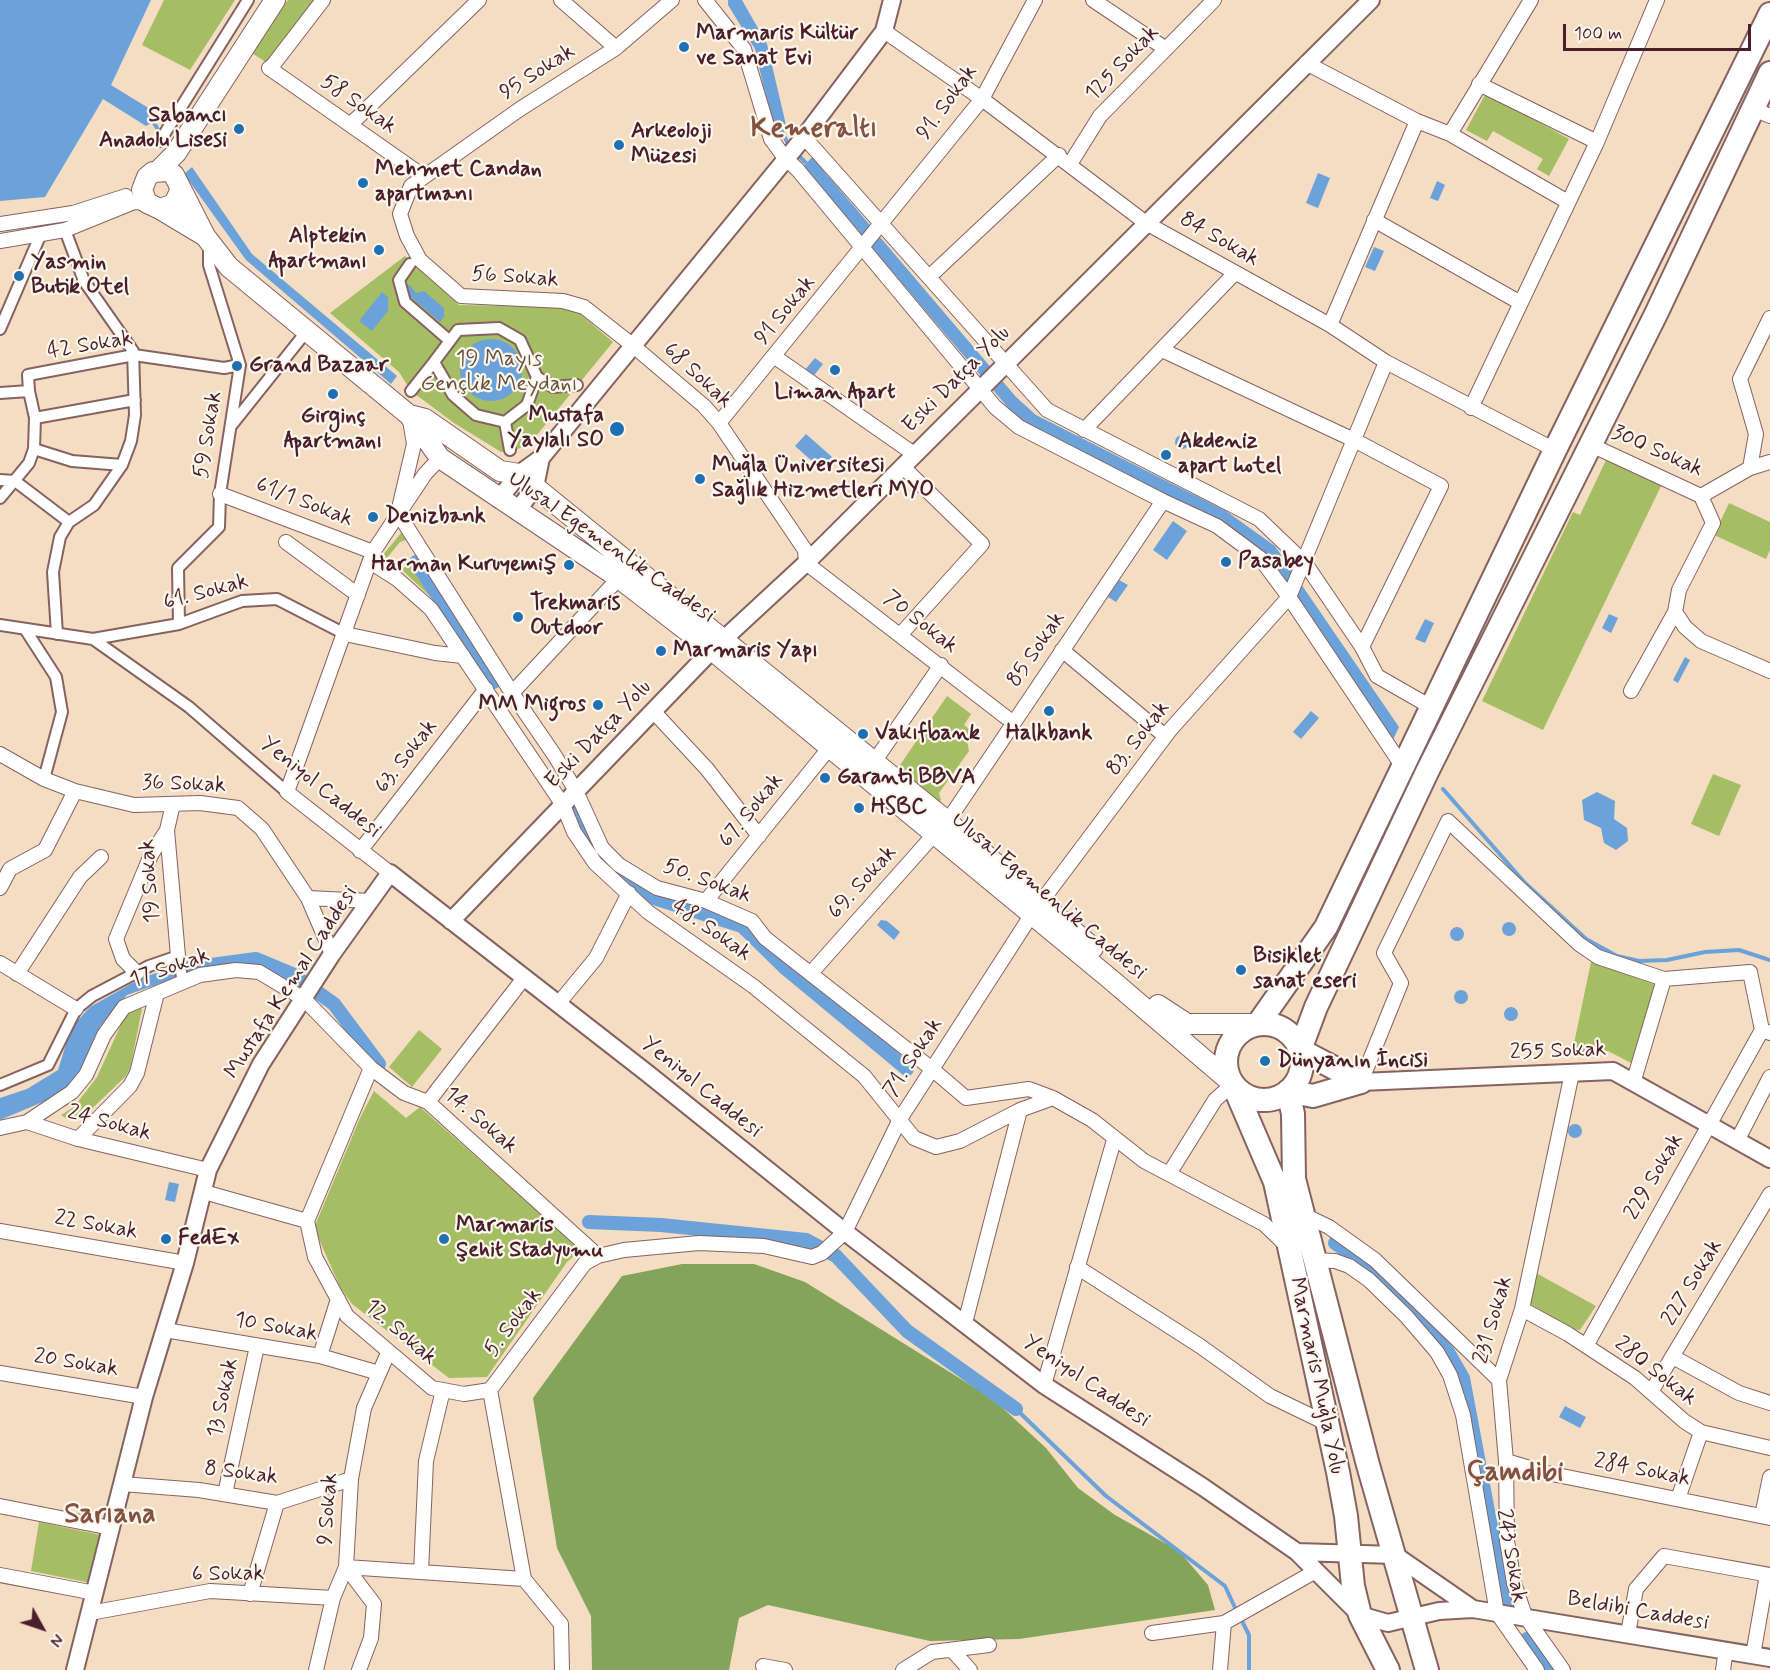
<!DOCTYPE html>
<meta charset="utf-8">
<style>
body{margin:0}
#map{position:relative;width:1770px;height:1670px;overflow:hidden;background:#f4ddc2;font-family:Mynerve,sans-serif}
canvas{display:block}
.north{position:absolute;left:12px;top:1598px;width:60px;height:60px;-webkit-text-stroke:4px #fbf7ec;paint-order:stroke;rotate:130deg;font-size:16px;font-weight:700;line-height:24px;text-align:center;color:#4a1f2b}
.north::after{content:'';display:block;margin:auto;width:21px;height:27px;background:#4a1f2b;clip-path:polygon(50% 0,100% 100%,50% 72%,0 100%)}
.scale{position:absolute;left:1563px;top:24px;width:188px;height:27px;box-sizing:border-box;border:3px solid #4a1f2b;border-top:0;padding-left:8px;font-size:18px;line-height:21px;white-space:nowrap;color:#4a1f2b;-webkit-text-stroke:4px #fbf7ec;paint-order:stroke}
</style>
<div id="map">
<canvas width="1770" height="1670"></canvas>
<div class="north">N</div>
<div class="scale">100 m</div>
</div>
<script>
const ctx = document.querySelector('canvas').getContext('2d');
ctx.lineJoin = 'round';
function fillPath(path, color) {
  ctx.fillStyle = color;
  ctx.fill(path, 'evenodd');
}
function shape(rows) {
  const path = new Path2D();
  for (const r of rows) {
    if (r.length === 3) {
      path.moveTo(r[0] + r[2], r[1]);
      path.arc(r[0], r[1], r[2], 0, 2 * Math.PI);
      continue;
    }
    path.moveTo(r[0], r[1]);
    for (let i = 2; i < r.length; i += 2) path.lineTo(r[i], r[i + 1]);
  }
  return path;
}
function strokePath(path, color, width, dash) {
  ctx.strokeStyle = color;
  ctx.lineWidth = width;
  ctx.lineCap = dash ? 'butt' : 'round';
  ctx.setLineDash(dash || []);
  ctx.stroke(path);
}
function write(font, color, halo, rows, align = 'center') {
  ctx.font = font + ' Mynerve,sans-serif';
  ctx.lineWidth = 4.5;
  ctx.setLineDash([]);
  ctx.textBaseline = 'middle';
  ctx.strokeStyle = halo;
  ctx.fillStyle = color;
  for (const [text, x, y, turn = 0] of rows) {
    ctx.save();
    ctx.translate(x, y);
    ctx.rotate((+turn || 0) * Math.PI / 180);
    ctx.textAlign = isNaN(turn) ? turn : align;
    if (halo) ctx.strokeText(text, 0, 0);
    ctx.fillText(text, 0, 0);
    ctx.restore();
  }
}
fillPath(shape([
 [164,0,235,0,190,70,142,45],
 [288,0,319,0,269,64,247,50],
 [1486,93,1569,139,1549,176,1537,169,1543,159,1493,131,1487,141,1466,130],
 [405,256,459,305,572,307,613,342,532,441,518,449,501,452,454,423,411,391,399,372,330,313],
 [1608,456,1663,482,1543,730,1482,701,1573,512,1580,515],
 [1729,503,1770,522,1770,550,1766,559,1714,535],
 [401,533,406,540,400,542,387,558,383,555],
 [411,561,435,595,432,598,402,570],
 [947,696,971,714,964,725,973,732,967,741,969,751,939,793,941,800,938,805,896,771],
 [1713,774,1741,785,1719,836,1691,824],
 [1591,962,1656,985,1631,1063,1608,1051,1572,1053],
 [138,1006,142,1009,130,1069,125,1077,80,1120,67,1119,61,1115,74,1107,97,1077,124,1018],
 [419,1030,442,1049,412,1087,389,1067],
 [374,1091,406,1118,420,1107,581,1250,567,1262,487,1377,449,1378,352,1304,341,1289,314,1228,360,1118],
 [1536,1273,1596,1306,1580,1330,1571,1329,1529,1303],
 [39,1522,101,1535,91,1583,31,1571]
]), '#a5be63');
fillPath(shape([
 [682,1264,754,1264,805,1282,993,1399,1046,1448,1078,1488,1115,1515,1179,1551,1208,1585,1215,1610,1019,1639,930,1641,768,1605,739,1618,729,1670,592,1670,591,1616,557,1548,533,1398,622,1276]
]), '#84a559');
fillPath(shape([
 [0,0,151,0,111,85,150,109,158,119,146,126,103,99,45,197,0,201],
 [728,0,742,0,767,44,786,125,773,129,755,49,728,5],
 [812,157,1016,397,1036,415,1226,511,1275,546,1399,727,1392,742,1268,556,1222,522,1022,424,803,167],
 [192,167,252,254,397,376,391,384,246,260,184,174],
 [1318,173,1330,178,1318,208,1306,203],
 [1437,181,1445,185,1438,201,1430,198],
 [1374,247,1384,251,1375,271,1365,267],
 [410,285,416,293,424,291,444,308,444,317,440,322,406,293,406,286],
 [382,292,388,297,388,311,372,331,359,321],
 [491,370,31],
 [815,358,823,364,812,378,804,371],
 [806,434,832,457,821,469,795,446],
 [1182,442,7],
 [1173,521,1187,531,1167,560,1153,550],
 [1119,580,1128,585,1116,602,1108,597],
 [1609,614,1618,618,1611,633,1602,628],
 [1425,619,1434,623,1425,643,1415,639],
 [1685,657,1690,660,1678,683,1673,680],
 [1311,711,1319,718,1301,739,1293,732],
 [1597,792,1615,801,1614,819,1627,828,1628,841,1616,850,1604,843,1601,828,1584,820,1582,800],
 [881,920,887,921,900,932,894,940,877,925],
 [1509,929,7],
 [1457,934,7],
 [184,965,190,973,127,995,100,1026,87,1063,64,1093,0,1120,0,1098,27,1089,58,1070,71,1028,90,1007,143,977],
 [1461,997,7],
 [1511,1014,7],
 [1575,1131,7],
 [169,1182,179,1184,175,1202,165,1200],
 [1565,1406,1586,1417,1580,1428,1559,1417]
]), '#6ba2d9');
strokePath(shape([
 [154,123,157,128],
 [778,123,789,146],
 [796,153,808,165],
 [1443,789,1525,883,1586,939,1617,956,1639,961,1667,960,1705,952,1739,950,1770,960],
 [1016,1409,1106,1496,1225,1586,1237,1612],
 [1241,1619,1249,1635,1249,1670]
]), '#6ba2d9', 4);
strokePath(shape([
 [416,562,494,682],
 [573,805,594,844],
 [612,865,651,897,742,926,784,967,907,1069],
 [189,968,256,959,292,974,334,1004,379,1064],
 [589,1222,661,1225,806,1240,836,1256,907,1331,1016,1409],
 [1335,1243,1383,1276,1448,1352,1463,1378,1500,1575,1508,1602],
 [1527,1639,1549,1670]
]), '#6ba2d9', 14);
const pedestrian = shape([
 [160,141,248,0],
 [410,264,399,280,405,302,450,341],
 [0,329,40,236],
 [537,377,553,387,577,385],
 [411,391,434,362],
 [0,393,29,391,28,375,134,355,224,368,240,365],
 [35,418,135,400],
 [505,422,527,405,537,377,520,340,499,328,458,330,434,362,453,395,476,415,505,422,510,450],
 [231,426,306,332],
 [34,449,72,461,122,465],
 [0,480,15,481,69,522],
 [0,498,29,463,34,449,35,418,29,391],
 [179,624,178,568,219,527,220,494,240,365,209,265,209,243],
 [0,625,93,639,179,624,242,601,277,599,345,634],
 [25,629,56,677,62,712,44,779],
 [57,634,53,572,60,537,69,522,94,505,122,465,131,441,135,415,133,351,84,281,65,230],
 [93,639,189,707,287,792],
 [0,1085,48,1065,76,1009,92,996,149,966,178,956,183,982]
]);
const minor = shape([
 [561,0,616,48],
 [672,0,616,48,520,109,411,186,400,214,407,236,420,260,461,296,563,301,584,307,631,344,704,406,719,423,805,550,806,563,1007,718],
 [705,0,744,49,771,139,785,158,797,169,995,407,1019,427,1163,501,1217,526,1260,558,1289,597,1403,767],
 [1093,0,1166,49],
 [884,31,982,99,1146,223,1330,325,1386,362,1555,450],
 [1306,63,1417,121,1450,134,1531,0],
 [269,68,423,176],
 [270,69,323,0],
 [1479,84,1597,142],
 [1763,113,1770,116],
 [350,125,479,0],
 [1450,134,1568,202],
 [804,137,1047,410,1259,519,1305,563,1362,647,1377,676,1431,707],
 [1070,164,1100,116,1214,0],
 [1374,220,1519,302],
 [0,224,73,213,126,196],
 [0,241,65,230,134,202,147,203],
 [929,277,1059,155],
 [1330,325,1417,121],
 [1162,350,1356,441,1441,486,1362,647],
 [775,357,914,454],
 [1471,408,1597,142,1657,0],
 [719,423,982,99,1035,0],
 [1084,430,1234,274],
 [1591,445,1701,496,1750,468,1770,462],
 [1750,468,1756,434,1740,379,1770,318],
 [220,494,373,552],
 [400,504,414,444,410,420],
 [398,513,512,693,555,756,576,791,602,848,619,865,657,888,706,901,752,921,765,938,932,1069,966,1098,1029,1089,1053,1098,1092,1120,1144,1161,1264,1224,1288,1247],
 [286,542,358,595],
 [371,558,375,565,397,579,431,609,563,805,574,832,595,863,648,912,753,986,864,1076,914,1138,936,1147,960,1141,1020,1110,1053,1098],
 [1675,612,1685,627,1701,641,1770,671],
 [345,634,435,653,463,656],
 [901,634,982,544,902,466],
 [1062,650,1165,736],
 [1631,691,1675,612,1679,590,1713,523,1701,496],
 [512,693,619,578],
 [653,711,707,769,759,836],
 [0,754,44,779,75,791,134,805,200,803,238,808,262,829,308,898,332,954],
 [874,762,941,665],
 [173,804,167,830,178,956],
 [947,822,1163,501],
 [360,851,486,689],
 [390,873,287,792,373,552,425,474,440,458],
 [0,888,10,869,45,850,75,791],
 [308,898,371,901],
 [706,901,830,747],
 [0,963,76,1009],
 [137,973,123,959,116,939,151,855,167,830],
 [811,973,939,829],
 [17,974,80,877,101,857],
 [558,1004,596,958,629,893],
 [1634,1080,1664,979],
 [1361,1082,1401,983,1384,953,1448,821,1579,944,1598,957,1664,979,1750,972,1762,1030,1770,1033],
 [428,1102,524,978],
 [27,1122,72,1092,86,1075,104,1035,124,1007,200,975,236,970,259,972,304,999,371,1068,404,1093,428,1102,598,1256],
 [0,1128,27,1122,78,1139,208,1170],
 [78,1139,130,1086,137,1073,157,993],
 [1737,1141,1770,1077],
 [1169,1174,1215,1100,1233,1084],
 [204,1192,307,1221,315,1257,347,1316,432,1388,464,1394,490,1390],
 [1302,1214,1329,1227,1375,1260,1499,1380],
 [307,1221,371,1068],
 [0,1231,185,1263],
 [1313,1260,1335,1261,1349,1266,1369,1280,1406,1316,1437,1352,1450,1375,1463,1415,1497,1613,1537,1670],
 [1077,1267,1200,1346,1270,1396,1328,1424],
 [1522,1309,1568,1334,1635,1378,1684,1421,1701,1432,1770,1448],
 [965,1323,1020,1110],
 [165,1330,320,1356,379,1373],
 [1586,1346,1762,1030],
 [320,1356,338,1299],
 [1673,1357,1739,1393,1770,1403],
 [0,1373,144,1397],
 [1044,1385,1114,1140],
 [1651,1392,1770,1194],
 [1506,1461,1547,1473,1770,1518],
 [122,1484,199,1490,277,1503,351,1479],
 [225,1494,257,1346],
 [1678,1499,1701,1432],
 [0,1506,111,1528],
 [1762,1516,1770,1477],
 [346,1567,524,1579],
 [346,1567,374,1604,371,1638,359,1670],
 [421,1572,426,1461,443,1390],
 [0,1575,95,1593],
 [250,1594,277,1503],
 [90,1613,210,1591,333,1598],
 [1152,1633,1224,1623,1316,1571],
 [1628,1634,1636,1589,1664,1556,1770,1575],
 [952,1650,970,1670],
 [1753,1655,1767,1575],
 [763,1666,785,1670],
 [316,1670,333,1598,346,1567,351,1479,364,1408,388,1353],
 [562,1670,561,1624,524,1579,490,1390,585,1263,598,1256,624,1250,699,1243,764,1246,812,1257,822,1253,845,1232,900,1119,1032,914,1170,730,1289,597,1386,362],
 [903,1670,932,1652,989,1645],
 [1220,1670,1224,1623],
 [1563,1670,1525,1616,1514,1583,1507,1541,1506,1461,1499,1380,1522,1309,1572,1073],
 [1723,1670,1726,1650]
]);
const tertiary = shape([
 [499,499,519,474,541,458,804,137,884,31,892,0],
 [517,511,535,487,541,458],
 [451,921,712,650,806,563,1371,0],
 [1361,1082,1613,1071,1770,1159],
 [1297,1552,1395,1555,1473,1609],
 [75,1670,144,1397,185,1263,208,1170,261,1064,332,954,390,873,647,1073,845,1232,1044,1385,1203,1487,1297,1552,1360,1615,1388,1623,1439,1611,1473,1609,1770,1658]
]);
const secondary = shape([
 [159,170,176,153,275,0],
 [181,189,174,204,160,209,147,203,142,190,147,177,153,172,168,171,174,175,205,236],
 [160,209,205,236,229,267,409,415,440,458,619,578,712,650,1109,978,1233,1084],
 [409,415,425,419,500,471,519,474,942,817,1093,948],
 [1158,1005,1187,1024,1258,1024]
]);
const trunk = shape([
 [1258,1024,1326,927,1555,450,1770,14],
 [1264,1062,38],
 [1361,1082,1300,1050,1316,1007,1427,772,1656,314,1770,73],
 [1361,1082,1313,1096,1288,1091,1293,1114,1294,1179,1368,1465,1427,1670],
 [1233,1084,1275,1182,1338,1472,1346,1516,1353,1586,1360,1615,1388,1670]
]);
strokePath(pedestrian, '#866260', 14);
strokePath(minor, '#866260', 16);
strokePath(tertiary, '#866260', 20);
strokePath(secondary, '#866260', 22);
strokePath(trunk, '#866260', 26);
strokePath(pedestrian, '#fff', 10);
strokePath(minor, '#fff', 14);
strokePath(tertiary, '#fff', 16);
strokePath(secondary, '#fff', 20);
strokePath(trunk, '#fff', 22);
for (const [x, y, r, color] of [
 [684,47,6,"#1f6fb2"],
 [239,129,6,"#1f6fb2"],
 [619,145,6,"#1f6fb2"],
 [363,183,6,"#1f6fb2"],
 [379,250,6,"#1f6fb2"],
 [19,276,6,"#1f6fb2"],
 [237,366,6,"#1f6fb2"],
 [835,370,6,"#1f6fb2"],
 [333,394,6,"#1f6fb2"],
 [617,429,8,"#1f6fb2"],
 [1166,455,6,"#1f6fb2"],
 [700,479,6,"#1f6fb2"],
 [373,517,6,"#1f6fb2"],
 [1226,562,6,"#1f6fb2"],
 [569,565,6,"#1f6fb2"],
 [518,617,6,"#1f6fb2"],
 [661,651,6,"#1f6fb2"],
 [598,705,6,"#1f6fb2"],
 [1049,711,6,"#1f6fb2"],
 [863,734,6,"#1f6fb2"],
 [825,778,6,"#1f6fb2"],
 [859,808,6,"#1f6fb2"],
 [1241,970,6,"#1f6fb2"],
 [1265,1061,6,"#1f6fb2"],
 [166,1239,6,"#1f6fb2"],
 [444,1239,6,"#1f6fb2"]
]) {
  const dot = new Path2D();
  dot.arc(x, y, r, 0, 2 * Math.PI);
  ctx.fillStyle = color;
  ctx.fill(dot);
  strokePath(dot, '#fbf7ec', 2);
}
write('bold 22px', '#4a1f2b', '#fbf7ec', [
 ["Marmaris Kültür",696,34],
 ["ve Sanat Evi",696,59],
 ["Sabancı",227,116,"right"],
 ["Anadolu Lisesi",227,141,"right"],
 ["Arkeoloji",631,132],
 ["Müzesi",631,157],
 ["Mehmet Candan",375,170],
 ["apartmanı",375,195],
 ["Alptekin",367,237,"right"],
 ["Apartmanı",367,262,"right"],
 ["Yasmin",31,263],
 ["Butik Otel",31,288],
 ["Grand Bazaar",249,366],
 ["Liman Apart",835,393,"center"],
 ["Mustafa",604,416,"right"],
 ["Yaylalı SO",604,441,"right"],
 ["Girginç",333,417,"center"],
 ["Apartmanı",333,442,"center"],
 ["Akdeniz",1178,442],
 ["apart hotel",1178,467],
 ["Muğla Üniversitesi",712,466],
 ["Sağlık Hizmetleri MYO",712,491],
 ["Denizbank",385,517],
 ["Pasabey",1238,562],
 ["Harman Kuruyemiş",557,565,"right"],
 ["Trekmaris",530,604],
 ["Outdoor",530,629],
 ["Marmaris Yapı",673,651],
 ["MM Migros",586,705,"right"],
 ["Vakıfbank",875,734],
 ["Halkbank",1049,734,"center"],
 ["Garanti BBVA",837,778],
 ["HSBC",871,808],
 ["Bisiklet",1253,957],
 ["sanat eseri",1253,982],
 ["Dünyanın İncisi",1277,1061],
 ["Marmaris",456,1226],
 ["Şehit Stadyumu",456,1251],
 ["FedEx",178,1239]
], 'left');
write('22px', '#4a1f2b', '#fbf7ec', [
 ["125 Sokak",1123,64,-46],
 ["95 Sokak",538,73,-33],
 ["91. Sokak",948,103,-54],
 ["58 Sokak",358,105,35],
 ["84 Sokak",1219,240,30],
 ["56 Sokak",515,278,4],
 ["91 Sokak",786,311,-51],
 ["42 Sokak",90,346,-9],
 ["68 Sokak",697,376,43],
 ["Eski Datça Yolu",957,380,-45],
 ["59 Sokak",209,435,-81],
 ["300 Sokak",1657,452,24],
 ["61/1 Sokak",304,503,21],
 ["Ulusal Egemenlik Caddesi",611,548,35],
 ["61. Sokak",206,593,-15],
 ["70 Sokak",920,623,38],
 ["85 Sokak",1037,650,-56],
 ["Eski Datça Yolu",599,735,-46],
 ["83. Sokak",1139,739,-52],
 ["63. Sokak",407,757,-52],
 ["36 Sokak",184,785,2],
 ["Yeniyol Caddesi",320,788,39],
 ["67. Sokak",752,811,-51],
 ["19 Sokak",151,881,-94],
 ["50. Sokak",707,882,20],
 ["69. Sokak",863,883,-48],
 ["Ulusal Egemenlik Caddesi",1048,897,40],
 ["48. Sokak",711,931,35],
 ["17 Sokak",170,969,-19],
 ["Mustafa Kemal Caddesi",292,983,-57],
 ["255 Sokak",1558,1052,-2],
 ["71. Sokak",914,1058,-57],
 ["Yeniyol Caddesi",701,1088,39],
 ["14. Sokak",480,1121,41],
 ["24 Sokak",109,1124,15],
 ["229 Sokak",1655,1177,-60],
 ["22 Sokak",96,1226,10],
 ["227 Sokak",1693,1283,-59],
 ["231 Sokak",1494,1320,-74],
 ["5. Sokak",514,1323,-53],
 ["10 Sokak",276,1328,10],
 ["12. Sokak",400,1333,41],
 ["20 Sokak",76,1364,9],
 ["280 Sokak",1655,1372,38],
 ["Marmaris Muğla Yolu",1316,1376,78],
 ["Yeniyol Caddesi",1086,1382,34],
 ["13 Sokak",224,1398,-78],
 ["284 Sokak",1642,1471,11],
 ["8 Sokak",241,1474,7],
 ["9 Sokak",329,1509,-86],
 ["243 Sokak",1510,1556,80],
 ["6 Sokak",228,1575,-1],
 ["Beldibi Caddesi",1638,1612,10]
]);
write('22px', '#654f3c', '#fbf7ec', [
 ["19 Mayıs",499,360],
 ["Gençlik Meydanı",499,385]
]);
write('bold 28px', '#835243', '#fbf7ec', [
 ["Kemeraltı",814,130],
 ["Çamdibi",1515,1474],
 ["Sarıana",110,1516]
]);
</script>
